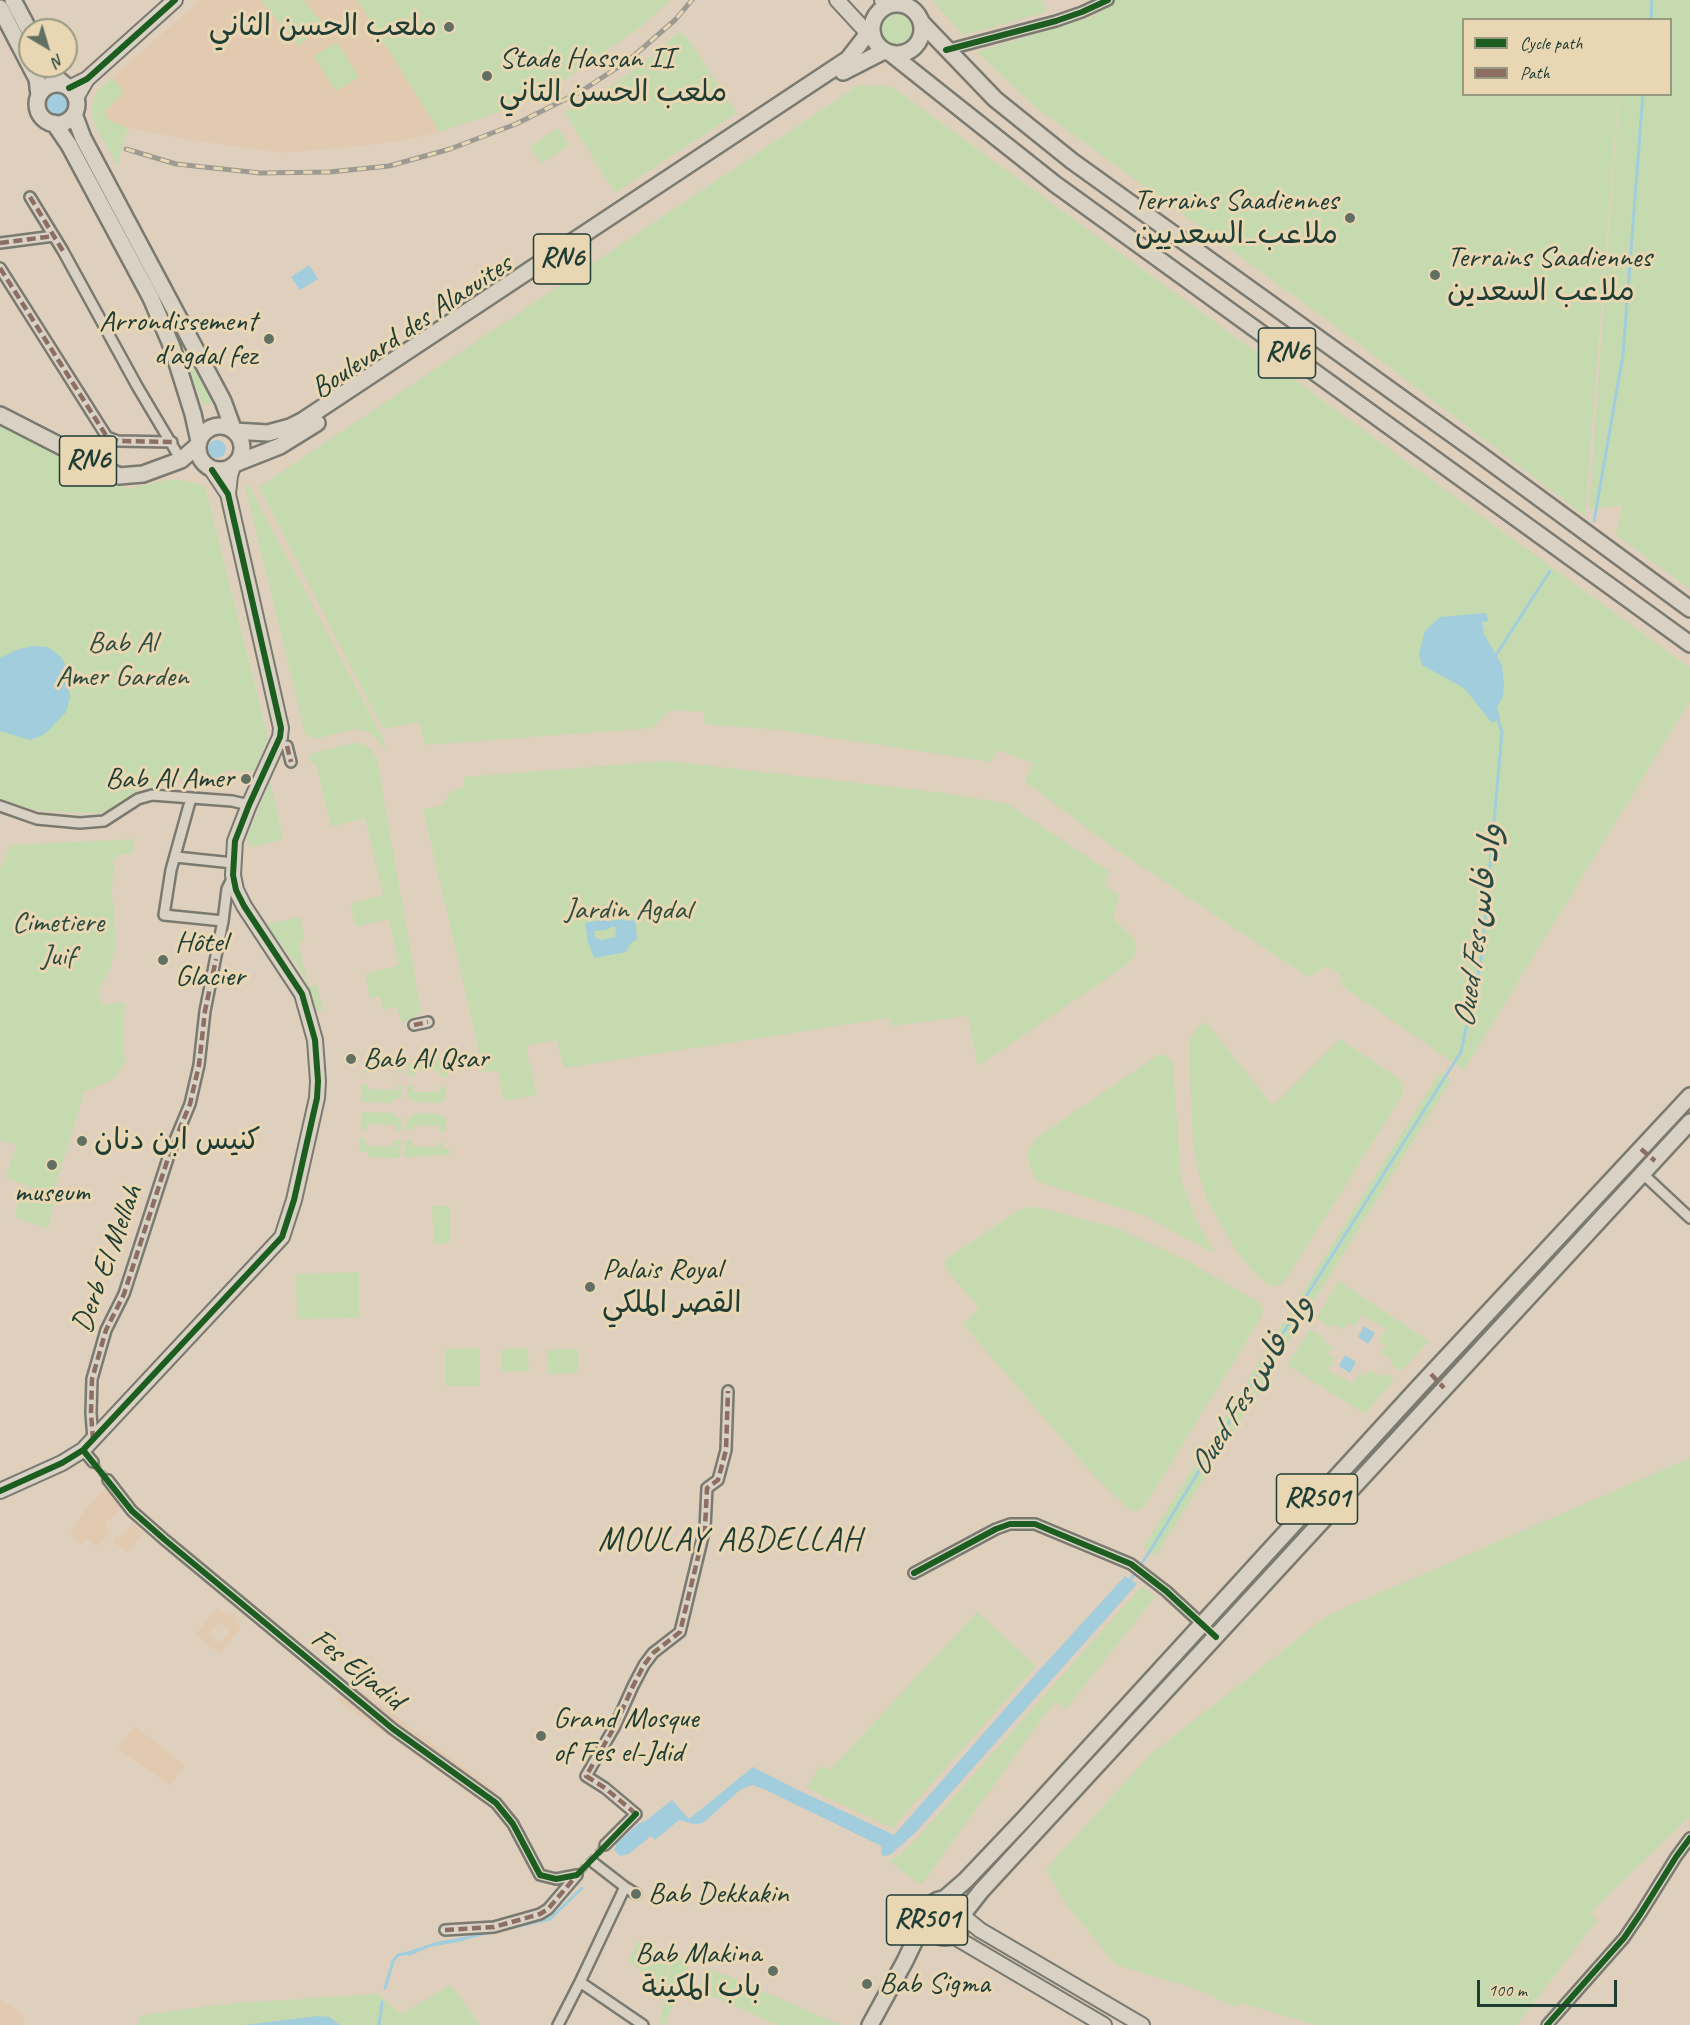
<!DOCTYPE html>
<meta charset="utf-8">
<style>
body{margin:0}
#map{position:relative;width:1690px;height:2025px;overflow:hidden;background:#dfd0be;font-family:Caveat,sans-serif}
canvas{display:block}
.legend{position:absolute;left:1462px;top:18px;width:210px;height:78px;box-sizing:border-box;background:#e9d7b4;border:2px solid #989981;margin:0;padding:8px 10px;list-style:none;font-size:18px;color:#1f3d34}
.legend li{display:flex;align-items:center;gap:12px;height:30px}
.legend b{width:30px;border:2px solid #989981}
.north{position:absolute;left:18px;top:18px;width:60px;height:60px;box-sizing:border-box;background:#e9d7b4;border:2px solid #989981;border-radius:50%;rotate:142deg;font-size:16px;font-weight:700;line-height:24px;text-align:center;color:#1f3d34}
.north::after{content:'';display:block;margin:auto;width:21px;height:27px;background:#627064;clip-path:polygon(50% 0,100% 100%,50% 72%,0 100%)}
.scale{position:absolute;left:1477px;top:1980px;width:140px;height:27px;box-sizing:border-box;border:3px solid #1f3d34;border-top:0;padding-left:8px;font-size:18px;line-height:21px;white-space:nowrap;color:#1f3d34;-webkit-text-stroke:4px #e9d7b4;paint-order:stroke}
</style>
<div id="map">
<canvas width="1690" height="2025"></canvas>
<ul class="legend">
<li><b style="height:8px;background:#1b5e20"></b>Cycle path</li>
<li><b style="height:8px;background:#8d6e63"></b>Path</li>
</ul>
<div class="north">N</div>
<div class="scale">100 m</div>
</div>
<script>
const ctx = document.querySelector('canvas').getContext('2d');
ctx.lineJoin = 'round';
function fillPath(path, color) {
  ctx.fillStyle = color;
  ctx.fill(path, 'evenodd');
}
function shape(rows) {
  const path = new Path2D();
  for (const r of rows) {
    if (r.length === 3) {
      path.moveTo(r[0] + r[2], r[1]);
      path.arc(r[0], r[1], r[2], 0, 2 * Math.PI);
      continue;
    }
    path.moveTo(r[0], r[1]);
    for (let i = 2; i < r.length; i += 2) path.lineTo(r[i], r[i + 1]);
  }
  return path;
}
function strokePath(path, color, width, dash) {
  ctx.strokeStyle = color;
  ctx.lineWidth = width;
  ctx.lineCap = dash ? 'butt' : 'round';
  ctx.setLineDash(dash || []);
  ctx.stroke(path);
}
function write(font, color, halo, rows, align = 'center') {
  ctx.font = font + ' Caveat,"Playpen Sans Arabic",sans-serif';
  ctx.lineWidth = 6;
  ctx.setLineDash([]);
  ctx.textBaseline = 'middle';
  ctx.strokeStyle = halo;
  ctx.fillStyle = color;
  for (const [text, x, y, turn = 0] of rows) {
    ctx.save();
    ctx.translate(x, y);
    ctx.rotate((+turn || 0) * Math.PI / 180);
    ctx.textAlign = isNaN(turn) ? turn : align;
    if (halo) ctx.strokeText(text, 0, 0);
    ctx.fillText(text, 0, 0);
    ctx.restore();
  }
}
fillPath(shape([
 [200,0,357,0,440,132,406,140,360,146,282,153,189,140,128,128,108,120,105,112,120,96,123,90,112,78],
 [110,1483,125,1502,105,1525,111,1532,96,1547,86,1538,81,1545,70,1533,83,1513],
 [132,1523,144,1533,128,1553,113,1542,116,1537,120,1538],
 [217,1607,227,1615,231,1611,239,1618,235,1623,241,1628,220,1654,195,1635],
 [219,1622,230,1630,220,1643,209,1635],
 [351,1683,496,1791,487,1806,336,1699],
 [135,1726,185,1765,171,1786,117,1748],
 [0,1999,24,2016,24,2025,0,2025]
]), '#e2cab1');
fillPath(shape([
 [261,0,303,0,324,25,298,46],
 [357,0,670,0,642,26,540,97,440,132],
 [932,0,1042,0,1047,12,963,35],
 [1117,0,1690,0,1690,589,1616,535,1623,505,1589,509,1619,95,1670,94,1670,20,1464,20,1464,94,1618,95,1585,516,1338,328,1033,105,977,52,1092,17],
 [899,30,18],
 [678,32,688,38,737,113,615,193,564,112,592,98,627,75,655,54],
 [337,42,359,77,336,91,314,56],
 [112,78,123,90,120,96,105,111,108,120,128,128,120,154,118,167,95,125,91,113,92,104,96,92],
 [859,85,892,87,1690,668,1690,701,1464,1070,1342,986,1339,973,1327,966,1308,977,1108,844,1025,782,1033,763,997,750,991,762,781,730,705,724,703,712,670,710,652,728,425,745,419,722,383,729,259,487],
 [558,128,569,145,541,164,530,146],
 [186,351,213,402,203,406,183,352],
 [0,423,107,484,131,488,167,480,181,480,205,486,267,733,267,740,254,771,225,770,224,781,166,777,165,786,145,788,136,791,111,809,99,813,42,811,24,807,0,798],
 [247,482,383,738,386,752,381,743,370,733,355,729,315,739,305,734,246,490],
 [353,743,359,743,371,749,377,759,421,1011,413,1019,401,1022,397,1007,383,1010,380,996,370,998,365,974,399,965,389,919,356,927,350,904,383,895,365,818,331,827,316,765,312,764,309,758,309,754],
 [668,761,936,792,1008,804,1110,872,1104,885,1119,895,1113,919,1133,937,1137,947,1133,958,1122,968,978,1066,968,1016,891,1026,889,1018,564,1068,556,1040,526,1046,537,1095,504,1101,498,1071,484,1072,423,809,442,806,450,792,464,786,463,777],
 [270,782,283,839,250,848,247,837],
 [135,839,132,854,121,854,114,859,112,892,116,943,111,966,98,993,102,1005,125,1002,123,1035,125,1063,113,1079,84,1092,53,1194,5,1178,17,1145,0,1140,0,870,10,845],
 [300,917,305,940,298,942,309,987,317,985,323,1010,316,1011,309,987,297,965,270,930,268,924],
 [1206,1022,1273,1106,1340,1039,1398,1078,1403,1086,1402,1096,1285,1281,1277,1286,1268,1285,1250,1268,1233,1246,1207,1200,1199,1175,1193,1145,1189,1046,1191,1036,1196,1029],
 [1161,1054,1170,1058,1173,1064,1181,1180,1196,1220,1214,1251,1212,1252,1143,1215,1036,1181,1030,1166,1027,1154,1035,1139,1155,1057],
 [370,1059,393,1059,394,1063,402,1063,402,1074,398,1074,397,1069,369,1069,369,1073,364,1073,364,1062,370,1062],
 [416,1059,447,1059,447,1077,440,1077,440,1071,416,1070,416,1076,407,1076,407,1063,416,1063],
 [1440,1072,1451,1080,1156,1556,1143,1548],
 [361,1084,367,1084,368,1089,397,1090,397,1085,402,1085,402,1099,394,1099,394,1103,361,1102],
 [407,1085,413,1085,413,1092,440,1092,440,1087,445,1087,445,1101,440,1101,440,1103,414,1102,414,1099,407,1099],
 [361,1112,395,1113,395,1117,401,1117,401,1131,395,1131,395,1125,367,1124,366,1130,361,1130],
 [413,1113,439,1114,439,1116,446,1117,446,1133,440,1132,440,1126,413,1125,412,1130,406,1130,407,1117,413,1117],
 [360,1138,366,1139,366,1146,394,1147,394,1140,401,1140,400,1158,368,1157,368,1152,359,1152],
 [405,1140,411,1140,413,1147,439,1147,439,1142,444,1142,444,1149,450,1149,450,1155,404,1157],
 [24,1187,55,1197,48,1229,14,1217],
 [432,1206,449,1206,449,1243,434,1244],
 [1031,1207,1041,1208,1119,1229,1189,1262,1258,1302,1263,1308,1262,1316,1144,1507,1136,1512,1132,1511,1096,1478,963,1324,979,1308,947,1270,944,1264,946,1259,1021,1209],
 [359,1272,359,1318,297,1319,296,1274],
 [1339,1281,1429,1341,1402,1371,1390,1364,1392,1360,1381,1353,1385,1345,1379,1342,1386,1329,1362,1315,1354,1327,1348,1323,1343,1330,1333,1324,1330,1328,1316,1318],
 [1310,1329,1324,1337,1323,1341,1333,1347,1328,1354,1335,1358,1328,1370,1353,1384,1360,1373,1365,1377,1370,1370,1381,1377,1384,1373,1394,1380,1365,1414,1287,1365],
 [479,1348,480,1386,446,1386,445,1349],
 [528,1348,529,1371,502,1372,502,1349],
 [577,1349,577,1373,548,1374,547,1350],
 [1690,1458,1690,1816,1590,1913,1597,1920,1517,2025,1316,2025,1241,2003,1235,2007,1196,1989,1116,1965,1065,1903,1046,1869,1150,1755,1327,1616],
 [1142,1586,1155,1597,1066,1709,1055,1701,921,1885,888,1861,899,1856,920,1835],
 [977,1612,1036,1666,892,1828,807,1788,819,1766,830,1770],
 [637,1941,670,1954,664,1997,643,1987,646,1974,628,1961],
 [672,1955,690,1963,681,1982,683,1984,664,2025,660,2022],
 [708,1968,841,2025,778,2025,698,1990],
 [451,1985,480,2025,135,2025,140,2022,139,2016,192,2008,239,2003,378,1994,401,2014]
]), '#c5daaf');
fillPath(shape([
 [58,103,14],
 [309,265,318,279,300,290,291,277],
 [217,449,9],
 [1486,613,1488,621,1482,622,1484,634,1502,665,1504,684,1503,696,1497,707,1500,718,1492,723,1464,688,1422,665,1419,654,1425,631,1440,617],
 [32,646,48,647,61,657,66,666,70,698,66,712,48,731,41,736,30,740,0,731,0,658,16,650],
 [606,919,611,921,621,919,628,921,635,920,637,939,630,944,626,952,594,958,588,942,585,923],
 [614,926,616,929,615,937,602,940,595,938,594,931,606,930],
 [1364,1326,1375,1333,1368,1344,1358,1337],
 [1345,1355,1356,1362,1350,1373,1339,1366],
 [1125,1576,1137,1584,916,1832,890,1855,882,1856,881,1846,764,1789,752,1785,740,1790,703,1823,694,1824,679,1820,655,1840,651,1836,629,1854,620,1856,614,1850,617,1843,638,1824,647,1820,672,1800,689,1819,753,1767,794,1788,894,1835,1034,1676],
 [463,1937,464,1941,430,1947,409,1956,406,1952,436,1942],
 [318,2016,329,2017,340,2025,244,2025]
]), '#a1cddc');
strokePath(shape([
 [1651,20,1652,0],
 [1594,521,1623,355,1643,94],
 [1494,658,1550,571],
 [1129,1582,1150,1551,1293,1317,1461,1052,1482,954,1502,732,1497,716],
 [461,1939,550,1919,582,1888],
 [385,1988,393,1961,398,1955,408,1953],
 [379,2025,382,2002]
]), '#a1cddc', 3);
strokePath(shape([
 [93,1462,108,1480],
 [579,1873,605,1845]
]), '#b9b3a2', 9, [9, 4.5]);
const street = shape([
 [946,50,1056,21,1082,12,1108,0],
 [30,197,63,251,137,386,181,460],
 [0,243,54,236],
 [0,268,107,437,118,441,172,442],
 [287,746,291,762],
 [191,798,171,870,164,915,223,921,227,889,233,877],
 [0,806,37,819,80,823,104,821,138,799,152,795,232,801,249,805],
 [176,857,233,863],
 [414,1025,428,1022],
 [1643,1174,1690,1218],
 [93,1440,91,1413,92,1379,106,1330,124,1294,170,1152,190,1104,199,1065,205,1011,223,921],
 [83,1450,93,1462],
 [108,1480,132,1511,165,1540,393,1729,496,1803,513,1824,540,1875,556,1879,577,1875],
 [914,1573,996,1529,1010,1524,1035,1524,1131,1564,1166,1591,1216,1637],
 [605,1845,636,1814,605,1788,586,1776,615,1726,633,1686,644,1665,653,1653,680,1632,705,1528,707,1488,718,1480,726,1450,728,1391],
 [625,1887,636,1894],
 [445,1930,494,1927,540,1914,548,1909,577,1875],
 [580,1982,625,1887,594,1863],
 [558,2025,580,1982,643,2025],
 [1547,2025,1624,1938,1641,1913,1676,1857,1690,1838]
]);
const secondary = shape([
 [837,0,874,40],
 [882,0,895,4],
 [69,88,87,79,175,0],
 [76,98,87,79],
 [228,494,230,476,233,466],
 [0,1491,62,1463,83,1450,282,1237,294,1200,317,1098,318,1081,315,1040,302,994,244,906,236,890,233,875,235,841,249,805,280,737,281,728,228,494,212,470],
 [964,1917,980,1930,1142,2025],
 [953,1936,1104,2025]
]);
const primary = shape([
 [13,0,30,32],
 [897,29,25],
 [0,8,37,79,39,95],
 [922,23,995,99,1072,161,1478,453,1690,609],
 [890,53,1055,184,1690,644],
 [47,66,50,72,65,85],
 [843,72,884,51],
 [57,104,20],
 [74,114,83,138,223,401,234,431,268,433,290,427,302,421,848,59,872,28],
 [54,123,69,145,151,298,172,347,193,414,199,441],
 [0,415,119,476,143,474,181,460,197,446],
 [220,448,22],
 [237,463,280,446,317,423],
 [945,1918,19],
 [943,1900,966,1880,1024,1819,1418,1388,1690,1096],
 [963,1914,981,1891,1690,1122],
 [870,2025,905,1961,926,1917]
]);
strokePath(street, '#7b7a70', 14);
strokePath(secondary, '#7b7a70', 18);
strokePath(primary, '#7b7a70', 20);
strokePath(street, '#d9d1c4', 9);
strokePath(secondary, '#d9d1c4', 14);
strokePath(primary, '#d9d1c4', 15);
const rail = shape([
 [126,149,176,164,260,173,329,172,389,166,450,149,516,124,580,92,629,60,675,20,692,0]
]);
strokePath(rail, '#9d9a91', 5);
strokePath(rail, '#e9d7b4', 3, [9]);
strokePath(shape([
 [30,197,63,251],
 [0,243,54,236],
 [0,268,107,437,118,441,172,442],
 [287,746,291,762],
 [414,1025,428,1022],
 [1641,1149,1655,1161],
 [1431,1374,1444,1388],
 [93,1440,91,1413,92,1379,106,1330,124,1294,170,1152,190,1104,199,1065,205,1011,216,959],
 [636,1814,605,1788,586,1776,615,1726,633,1686,644,1665,653,1653,680,1632,705,1528,707,1488,718,1480,726,1450,728,1391],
 [445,1930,494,1927,540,1914,548,1909,577,1875]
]), '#8d6e63', 4.5, [9, 4.5]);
strokePath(shape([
 [946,50,1056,21,1082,12,1108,0],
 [69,88,87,79,175,0],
 [83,1450,132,1511,165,1540,393,1729,496,1803,513,1824,540,1875,556,1879,577,1875,636,1814],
 [0,1491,62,1463,83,1450,282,1237,294,1200,317,1098,318,1081,315,1040,302,994,244,906,236,890,233,875,235,841,249,805,280,737,281,728,228,494,212,470],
 [914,1573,996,1529,1010,1524,1035,1524,1131,1564,1166,1591,1216,1637],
 [1547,2025,1624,1938,1641,1913,1676,1857,1690,1838]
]), '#1b5e20', 6);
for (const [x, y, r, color] of [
 [449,27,6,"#627064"],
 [487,76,6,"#627064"],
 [1350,218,6,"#627064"],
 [1435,275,6,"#627064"],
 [269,339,6,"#627064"],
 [246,779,6,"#627064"],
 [163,960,6,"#627064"],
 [351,1059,6,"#627064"],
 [82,1141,6,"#627064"],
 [52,1165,6,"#627064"],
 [590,1287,6,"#627064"],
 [541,1736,6,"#627064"],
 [636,1894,6,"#627064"],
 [773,1971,6,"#627064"],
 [867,1984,6,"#627064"]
]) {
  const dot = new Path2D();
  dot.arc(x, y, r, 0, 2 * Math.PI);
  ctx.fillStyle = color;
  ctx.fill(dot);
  strokePath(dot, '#e9d7b4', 2);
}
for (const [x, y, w] of [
 [562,259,57],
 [1287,353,57],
 [88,461,57],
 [1317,1499,81],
 [927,1920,81]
]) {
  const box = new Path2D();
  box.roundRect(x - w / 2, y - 25, w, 50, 4.5);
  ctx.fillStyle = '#e9d7b4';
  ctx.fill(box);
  strokePath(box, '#1f3d34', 1.5);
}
write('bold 28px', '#1f3d34', null, [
 ["RN6",562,259],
 ["RN6",1287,353],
 ["RN6",88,461],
 ["RR501",1317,1499],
 ["RR501",927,1920]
]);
write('30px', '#1f3d34', '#e9d7b4', [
 ["ملعب الحسن الثاني",437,27,"right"],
 ["Stade Hassan II",499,59],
 ["ملعب الحسن التاني",499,93],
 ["Terrains Saadiennes",1338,201,"right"],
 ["ملاعب_السعديين",1338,235,"right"],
 ["Terrains Saadiennes",1447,258],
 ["ملاعب السعدين",1447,292],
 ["Arrondissement",257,322,"right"],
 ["d'agdal fez",257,356,"right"],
 ["Bab Al Amer",234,779,"right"],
 ["Hôtel",175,943],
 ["Glacier",175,977],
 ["Bab Al Qsar",363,1059],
 ["كنيس ابن دنان",94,1141],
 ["museum",52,1193,"center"],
 ["Palais Royal",602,1270],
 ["القصر الملكي",602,1304],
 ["Grand Mosque",553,1719],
 ["of Fes el-Jdid",553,1753],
 ["Bab Dekkakin",648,1894],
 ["Bab Makina",761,1954,"right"],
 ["باب المكينة",761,1988,"right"],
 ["Bab Sigma",879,1984]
], 'left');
write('30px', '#1f3d34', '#e9d7b4', [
 ["Boulevard des Alaouites",412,327,-34],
 ["Derb El Mellah",108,1259,-70],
 ["Fes Eljadid",357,1670,39]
]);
write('30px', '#2e4e3f', '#e9d7b4', [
 ["Bab Al",122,643],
 ["Amer Garden",122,677],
 ["Jardin Agdal",628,910],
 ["Cimetiere",58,923],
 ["Juif",58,957]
]);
write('italic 32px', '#294b46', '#e9d7b4', [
 ["Oued Fes واد فاس",1479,926,-82],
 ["Oued Fes واد فاس",1252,1386,-58]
]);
ctx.letterSpacing = '1.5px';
write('33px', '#1f3d34', '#e9d7b4', [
 ["MOULAY ABDELLAH",730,1541]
]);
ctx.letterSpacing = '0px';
</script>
